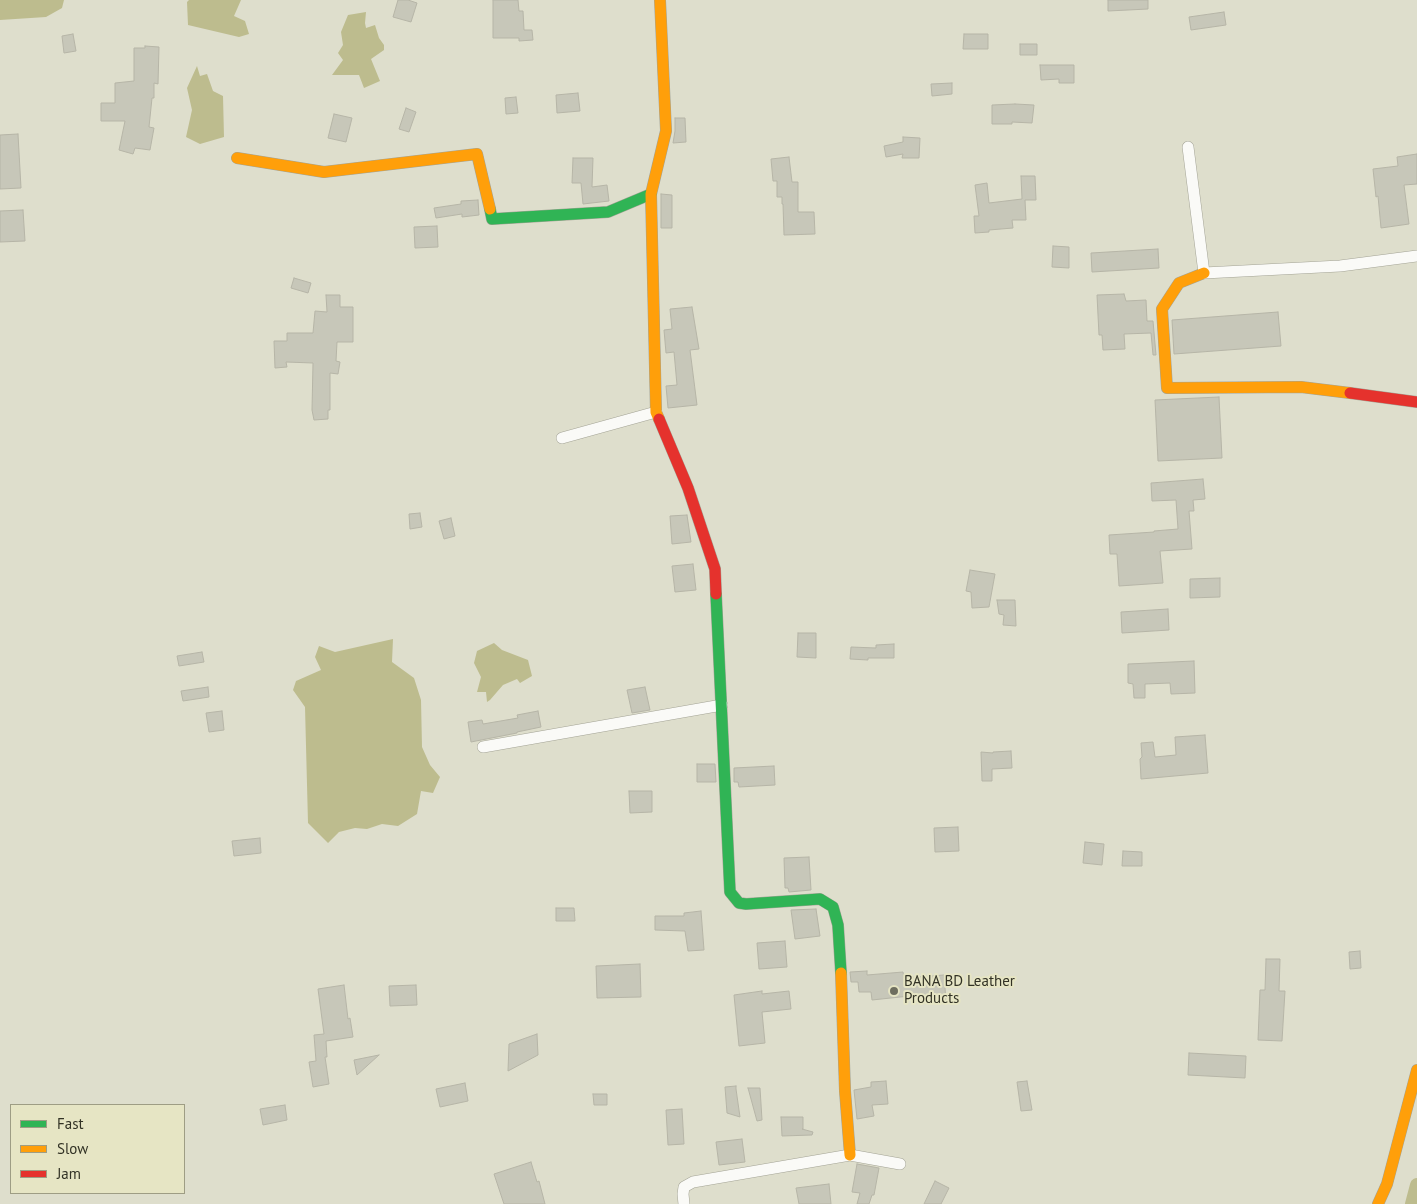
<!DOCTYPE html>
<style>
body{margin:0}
#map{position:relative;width:1417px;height:1204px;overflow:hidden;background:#dedecc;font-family:"PT Sans",sans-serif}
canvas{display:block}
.legend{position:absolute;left:10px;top:1104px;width:175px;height:90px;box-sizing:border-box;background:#e6e5c4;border:1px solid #9e9d84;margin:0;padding:6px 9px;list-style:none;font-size:15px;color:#323225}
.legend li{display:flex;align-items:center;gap:10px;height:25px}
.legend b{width:25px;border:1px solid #9e9d84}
</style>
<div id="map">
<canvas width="1417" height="1204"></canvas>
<ul class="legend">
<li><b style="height:6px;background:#30b455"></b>Fast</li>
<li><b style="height:6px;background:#ff9f0a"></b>Slow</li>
<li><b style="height:6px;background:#e5322d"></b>Jam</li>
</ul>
</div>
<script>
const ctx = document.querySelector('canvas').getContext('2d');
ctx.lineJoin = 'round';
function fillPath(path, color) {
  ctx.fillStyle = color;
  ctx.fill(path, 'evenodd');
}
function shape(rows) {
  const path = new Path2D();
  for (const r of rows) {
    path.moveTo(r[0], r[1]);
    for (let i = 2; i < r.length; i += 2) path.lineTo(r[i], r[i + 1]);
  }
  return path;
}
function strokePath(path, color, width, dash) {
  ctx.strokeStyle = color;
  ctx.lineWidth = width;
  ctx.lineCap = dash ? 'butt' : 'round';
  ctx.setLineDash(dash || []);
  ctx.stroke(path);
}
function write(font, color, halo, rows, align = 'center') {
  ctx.font = font + ' "PT Sans",sans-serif';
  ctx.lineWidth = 4;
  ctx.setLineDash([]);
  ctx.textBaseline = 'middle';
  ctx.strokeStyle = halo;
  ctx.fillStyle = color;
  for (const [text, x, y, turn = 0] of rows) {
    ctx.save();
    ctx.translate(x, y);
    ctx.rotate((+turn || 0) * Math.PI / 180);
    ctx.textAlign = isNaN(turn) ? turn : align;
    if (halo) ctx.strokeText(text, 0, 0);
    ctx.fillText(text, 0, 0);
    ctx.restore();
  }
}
fillPath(shape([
 [0,0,64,0,62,8,46,17,0,20],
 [189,0,241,0,234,16,245,21,249,34,239,37,188,25,187,2],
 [366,12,365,23,366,28,375,25,379,38,384,45,384,50,371,59,380,81,364,88,359,75,332,75,343,60,338,53,343,45,341,32,348,15],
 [197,66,200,76,207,74,213,91,223,96,224,137,200,144,186,137,192,110,187,88],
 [393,639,392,662,414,678,421,700,422,747,430,765,440,777,433,793,421,791,417,814,398,826,382,824,367,829,355,828,339,832,328,843,308,823,305,707,293,690,296,681,321,670,315,657,319,646,335,652],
 [494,643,502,650,528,660,532,676,520,683,517,679,503,685,490,700,487,702,486,692,477,692,481,677,474,663,477,651]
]), '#bdbc8e');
strokePath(shape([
 [1412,1204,1417,1185]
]), '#bdbc8e', 14);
const building = shape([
 [398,0,408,0,417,3,411,22,393,17,398,0],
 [493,0,518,0,519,11,523,11,524,30,532,30,533,40,519,41,519,38,493,38,493,0],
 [1108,0,1148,0,1148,9,1108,11,1108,0],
 [1224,12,1226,25,1191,30,1189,17,1224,12],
 [73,34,76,51,64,53,62,36,73,34],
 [964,34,988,34,988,49,963,49,964,34],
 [1020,44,1037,44,1037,55,1020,55,1020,44],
 [145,46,159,47,158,84,154,83,154,98,152,98,149,127,154,128,150,150,135,148,133,154,119,150,125,121,101,121,101,103,115,103,115,83,134,81,134,48,145,48,145,46],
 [1040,65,1074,65,1074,83,1059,83,1059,79,1041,80,1040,65],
 [952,83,952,94,932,96,931,84,952,83],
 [578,93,580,111,557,113,556,95,578,93],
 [516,97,518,113,506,114,505,98,516,97],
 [1015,104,1034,105,1032,123,1012,122,1012,124,992,124,992,105,1015,104],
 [406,108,416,112,409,132,399,129,406,108],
 [334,114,352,118,346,142,328,138,334,114],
 [675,118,685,118,686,142,673,143,675,131,675,118],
 [18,134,21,188,0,189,0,135,18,134],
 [903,137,920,138,919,158,902,158,903,154,886,157,884,146,903,142,903,137],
 [1417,154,1417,184,1404,185,1409,224,1381,228,1378,196,1376,197,1373,169,1398,166,1397,157,1417,154],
 [789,157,792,182,798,182,798,212,814,212,815,234,784,235,783,204,782,204,782,197,777,197,777,181,773,181,771,159,789,157],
 [573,158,593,158,592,187,607,185,609,201,583,204,581,183,572,183,573,158],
 [1021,176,1035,176,1036,200,1025,200,1026,220,1012,220,1013,228,989,230,989,232,975,233,974,216,979,216,975,185,987,183,989,203,1022,199,1021,176],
 [661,194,672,195,672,228,661,228,661,194],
 [478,200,479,215,462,217,462,214,436,218,434,208,461,204,461,201,478,200],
 [23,210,25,241,0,242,0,211,23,210],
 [437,226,438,247,415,248,414,227,437,226],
 [1053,246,1069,247,1069,268,1052,267,1053,246],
 [1158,249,1159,268,1092,272,1091,253,1158,249],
 [294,278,311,283,308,293,291,288,294,278],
 [1124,294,1126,301,1146,300,1147,321,1153,321,1156,355,1153,355,1151,333,1124,334,1125,349,1103,350,1102,335,1099,335,1097,295,1124,294],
 [326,295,340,295,340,307,353,307,353,342,337,342,336,361,340,362,338,374,330,373,330,410,328,410,328,419,314,420,312,410,313,363,286,362,287,367,275,368,274,341,287,341,287,333,313,333,315,311,327,312,326,295],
 [692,307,699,349,690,350,697,405,668,408,666,386,677,385,674,352,666,353,664,330,672,329,670,309,692,307],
 [1278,312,1281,346,1174,354,1172,320,1278,312],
 [1219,397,1222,458,1158,461,1155,400,1219,397],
 [1203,479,1205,499,1193,500,1194,511,1189,511,1192,549,1160,551,1163,583,1119,586,1117,554,1110,554,1109,535,1154,532,1154,531,1178,529,1176,500,1152,501,1151,483,1203,479],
 [420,513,422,527,410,529,409,514,420,513],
 [687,515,691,542,672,544,670,516,687,515],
 [451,518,455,536,444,539,439,521,451,518],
 [693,564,696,590,675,592,672,566,693,564],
 [970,570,995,574,989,607,972,608,971,592,966,591,970,570],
 [1220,578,1220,597,1190,598,1190,579,1220,578],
 [997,600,1015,600,1016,626,1003,625,1004,615,999,614,997,600],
 [1168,609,1169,630,1122,633,1121,612,1168,609],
 [798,633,816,633,816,658,797,657,798,633],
 [894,644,894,658,868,658,868,660,850,659,851,647,876,648,876,645,894,644],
 [202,652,204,662,179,666,177,656,202,652],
 [1194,661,1195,693,1171,694,1170,683,1145,684,1145,698,1134,698,1133,684,1128,683,1128,664,1194,661],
 [208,687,209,697,183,701,181,691,208,687],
 [645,687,650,710,632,713,627,690,645,687],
 [222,711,224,730,209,732,206,713,222,711],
 [538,711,541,727,517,732,517,733,471,742,468,722,482,720,483,724,518,718,517,715,538,711],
 [1205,735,1208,773,1141,779,1140,759,1142,757,1141,743,1153,742,1155,757,1176,755,1175,737,1205,735],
 [1011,751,1012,768,992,769,992,781,982,781,981,752,993,753,993,752,1011,751],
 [697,764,715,764,716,782,697,782,697,764],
 [774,766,775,785,739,787,738,782,734,782,734,768,774,766],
 [629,791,652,791,652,812,630,813,629,791],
 [958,827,959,851,935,852,934,828,958,827],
 [260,838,261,853,234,856,232,841,260,838],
 [1085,842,1104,844,1102,865,1083,863,1085,842],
 [1123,851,1142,852,1142,866,1122,866,1123,851],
 [809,857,811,890,789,892,788,888,785,888,784,858,809,857],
 [556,908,574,908,575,921,556,921,556,908],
 [816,909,820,936,795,939,791,910,816,909],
 [701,911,704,950,688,951,685,931,655,930,655,916,684,916,684,913,701,911],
 [785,941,787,967,759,969,757,943,785,941],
 [1360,951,1361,968,1350,969,1349,952,1360,951],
 [1266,959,1280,959,1279,991,1285,991,1282,1041,1258,1040,1260,990,1265,990,1266,959],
 [640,964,641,997,597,998,596,966,640,964],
 [867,971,867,975,903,972,904,978,944,975,946,1001,920,1003,919,995,872,1000,871,992,859,992,858,982,851,982,850,972,867,971],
 [344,985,348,1019,350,1018,353,1037,326,1041,327,1057,325,1057,329,1084,313,1087,309,1062,316,1061,314,1035,324,1034,318,989,344,985],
 [416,985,417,1005,390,1006,389,986,416,985],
 [762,991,762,994,789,991,791,1009,762,1012,765,1043,739,1046,734,995,762,991],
 [537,1034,538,1055,508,1071,509,1044,537,1034],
 [1189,1053,1246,1056,1245,1078,1188,1075,1189,1053],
 [379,1055,357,1075,354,1060,379,1055],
 [886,1081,888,1104,872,1105,874,1116,857,1119,854,1090,871,1087,871,1082,886,1081],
 [1027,1081,1032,1110,1021,1111,1017,1082,1027,1081],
 [465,1083,468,1101,440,1107,436,1089,465,1083],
 [736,1086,736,1089,740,1117,727,1113,725,1087,736,1086],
 [748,1088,760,1088,762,1120,757,1121,748,1088],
 [593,1094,607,1094,607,1105,594,1105,593,1094],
 [285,1105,287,1120,263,1125,260,1109,285,1105],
 [682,1109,684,1144,668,1145,666,1110,682,1109],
 [781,1117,803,1117,803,1129,802,1129,813,1132,812,1135,782,1136,781,1117],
 [742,1139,745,1162,719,1165,716,1142,742,1139],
 [531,1162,537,1182,539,1181,545,1204,504,1204,494,1174,531,1162],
 [857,1164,879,1168,874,1195,872,1195,869,1204,857,1204,860,1193,852,1192,857,1164],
 [935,1181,949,1188,941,1204,924,1204,935,1181],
 [829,1184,831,1204,799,1204,796,1188,829,1184]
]);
fillPath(building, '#c7c7b9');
strokePath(building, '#b6b5a7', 1);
const street = shape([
 [1188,147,1204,273,1340,266,1417,256],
 [562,438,656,412],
 [483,747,722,705],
 [684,1204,683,1194,684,1187,693,1182,850,1155,900,1164]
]);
const fast = shape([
 [490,209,492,219,608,212,651,194],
 [716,594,730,892,739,903,746,904,820,899,833,907,838,925,841,973]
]);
const slow = shape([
 [237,158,324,172,477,154,490,209],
 [1204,273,1179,283,1162,309,1167,388,1301,387,1350,393],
 [659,419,656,412,651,194,666,131,660,0],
 [841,973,845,1091,850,1155],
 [1378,1204,1387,1184,1417,1070]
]);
const jam = shape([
 [1350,393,1417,402],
 [659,419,688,488,715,569,716,594]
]);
strokePath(street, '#a3a395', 12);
strokePath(fast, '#a3a395', 12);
strokePath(slow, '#a3a395', 12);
strokePath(jam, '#a3a395', 12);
strokePath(street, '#fafaf7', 11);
strokePath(fast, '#30b455', 11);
strokePath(slow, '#ff9f0a', 11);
strokePath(jam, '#e5322d', 11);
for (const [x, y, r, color] of [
 [894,991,5,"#6e6e5f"]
]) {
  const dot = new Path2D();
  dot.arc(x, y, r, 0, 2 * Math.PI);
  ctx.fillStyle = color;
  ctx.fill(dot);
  strokePath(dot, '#e6e5c4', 2);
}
write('15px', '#323225', '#e6e5c4', [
 ["BANA BD Leather",904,982],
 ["Products",904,999]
], 'left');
</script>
